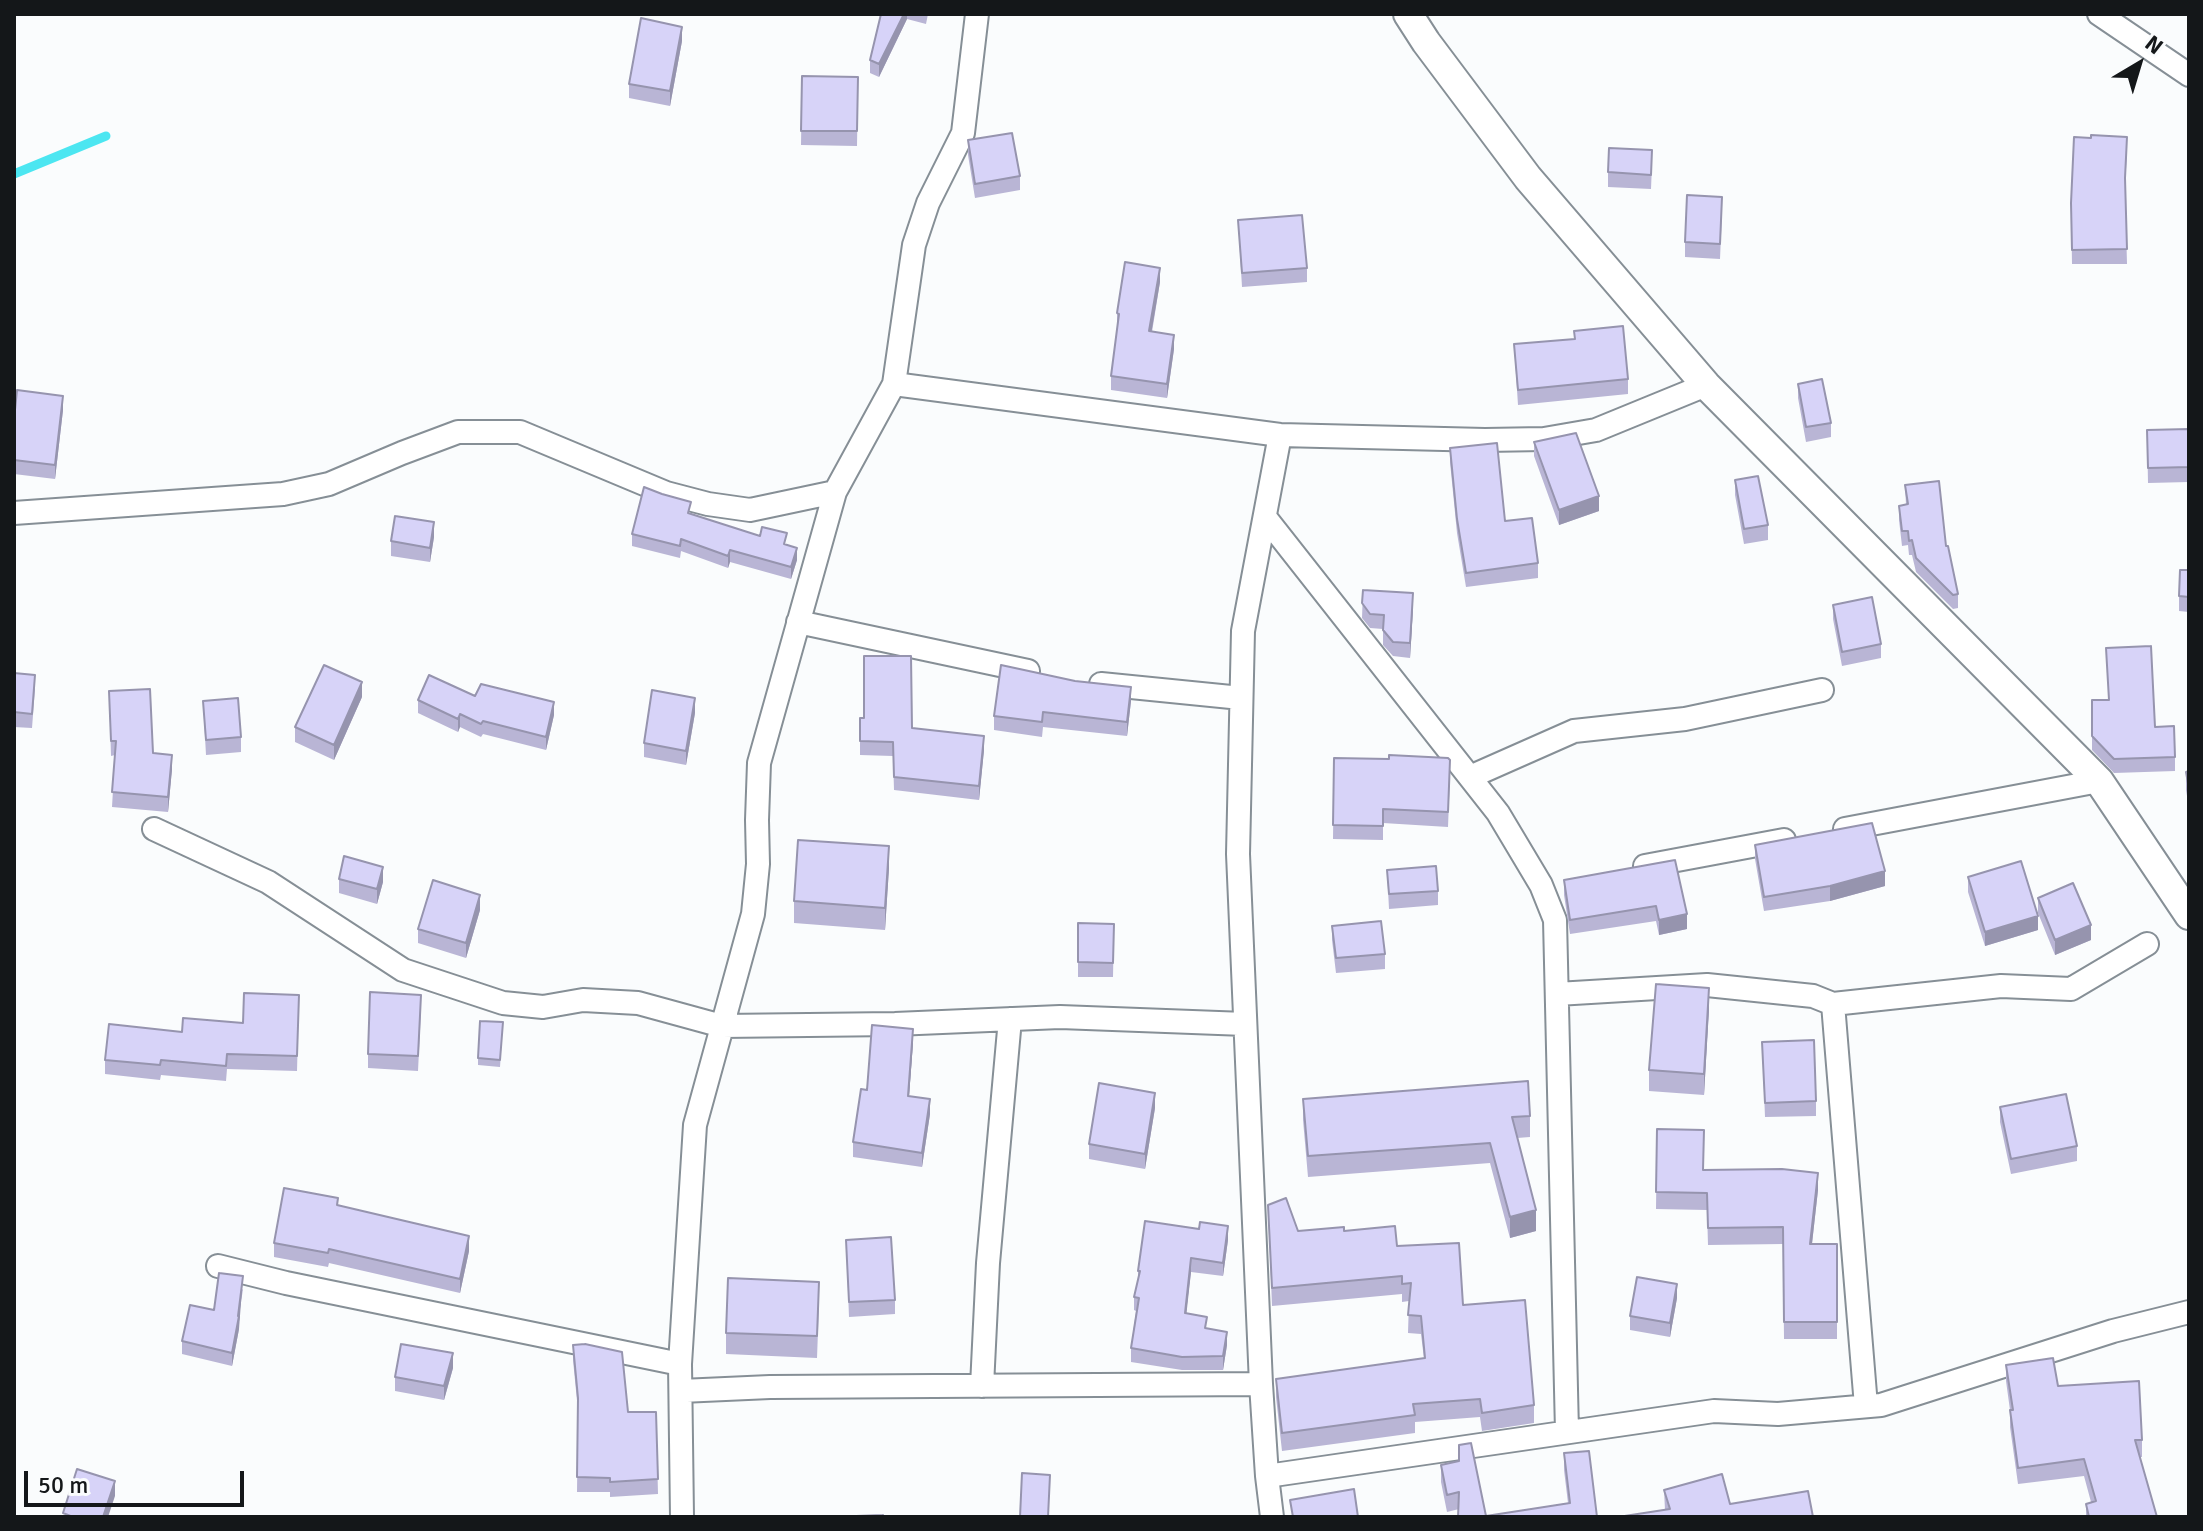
<!DOCTYPE html>
<style>
body{margin:0}
#map{position:relative;width:2203px;height:1531px;overflow:hidden;background:#fafcfd;font-family:Signika,sans-serif}
canvas{display:block}
.frame{position:absolute;inset:0;border:16px solid #141719;pointer-events:none}
.north{position:absolute;left:2099px;top:24px;width:80px;height:80px;-webkit-text-stroke:6px #fafcfd;paint-order:stroke;rotate:38deg;font-size:22px;font-weight:700;line-height:32px;text-align:center;color:#141719}
.north::after{content:'';display:block;margin:auto;width:28px;height:36px;background:#141719;clip-path:polygon(50% 0,100% 100%,50% 72%,0 100%)}
.scale{position:absolute;left:24px;top:1471px;width:220px;height:36px;box-sizing:border-box;border:4px solid #141719;border-top:0;padding-left:10px;font-size:24px;line-height:28px;white-space:nowrap;color:#141719;-webkit-text-stroke:6px #fafcfd;paint-order:stroke}
</style>
<div id="map">
<canvas width="2203" height="1531"></canvas>
<div class="frame"></div>
<div class="north">N</div>
<div class="scale">50 m</div>
</div>
<script>
const ctx = document.querySelector('canvas').getContext('2d');
ctx.lineJoin = 'round';
function shape(rows) {
  const path = new Path2D();
  for (const r of rows) {
    path.moveTo(r[0], r[1]);
    for (let i = 2; i < r.length; i += 2) path.lineTo(r[i], r[i + 1]);
  }
  return path;
}
function strokePath(path, color, width, dash) {
  ctx.strokeStyle = color;
  ctx.lineWidth = width;
  ctx.lineCap = dash ? 'butt' : 'round';
  ctx.setLineDash(dash || []);
  ctx.stroke(path);
}
function fillPath(path, color) {
  ctx.fillStyle = color;
  ctx.fill(path, 'evenodd');
}
strokePath(shape([
 [14,174,106,136]
]), '#4ce6f1', 9);
const minor = shape([
 [2099,14,2189,75],
 [894,384,1280,435,1485,440,1544,439,1596,430,1706,385],
 [14,513,283,494,329,484,402,453,458,432,520,432,666,493,708,504,750,510,835,492],
 [1265,517,1498,813,1541,885,1555,920,1567,1432],
 [798,622,1028,671],
 [1101,684,1241,698],
 [1470,777,1574,731,1685,719,1822,690],
 [154,829,268,882,403,970,503,1003,543,1007,583,1000,638,1003,722,1026,895,1024,1060,1017,1245,1024],
 [1845,829,2099,781],
 [1645,866,1784,840],
 [1557,994,1707,985,1813,996,1833,1004,2001,986,2071,989,2147,944],
 [1833,1004,1866,1406],
 [218,1266,286,1283,680,1364],
 [982,1386,988,1263,1010,1019],
 [681,1391,770,1387,1261,1384],
 [1267,1476,1714,1411,1778,1414,1881,1405,2113,1331,2189,1312],
 [682,1517,680,1364,695,1125,753,914,758,864,757,820,759,763,835,492,894,384,914,245,928,203,963,133,977,14],
 [1272,1517,1267,1476,1261,1384,1238,854,1243,631,1280,435]
]);
const tertiary = shape([
 [1408,14,1426,42,1528,178,1706,385,2099,781,2189,915]
]);
strokePath(minor, '#868f96', 26);
strokePath(tertiary, '#868f96', 32);
strokePath(minor, '#fff', 22);
strokePath(tertiary, '#fff', 28);
fillPath(shape([
 [881,14,928,14,926,24,907,19,879,77,870,73,870,60],
 [682,41,670,106,629,98,629,84],
 [802,76,858,77,857,146,801,145],
 [2091,138,2127,151,2125,187,2127,264,2072,264,2071,203],
 [968,140,1020,176,1020,190,975,198,968,155],
 [1652,165,1651,189,1608,187,1608,172],
 [1722,212,1720,259,1685,257,1685,242],
 [1238,220,1307,268,1307,282,1242,287],
 [1160,282,1152,332,1174,349,1167,398,1111,390,1111,376,1117,328,1117,313],
 [1574,331,1628,379,1628,394,1518,405,1514,344,1574,339],
 [1798,384,1831,423,1831,437,1806,442,1798,398],
 [63,410,55,479,14,474,14,420],
 [2189,429,2189,482,2148,483,2147,430],
 [1534,442,1599,511,1559,525,1534,456],
 [1450,448,1538,563,1538,578,1466,587,1457,533,1450,462],
 [1735,480,1768,525,1768,540,1744,544,1735,495],
 [1905,485,1946,546,1958,594,1958,608,1953,609,1916,572,1912,555,1909,555,1908,545,1902,546,1899,520,1899,506,1906,505],
 [691,514,787,545,797,560,791,579,730,562,728,568,681,551,680,558,632,546,632,534],
 [434,537,430,562,391,556,391,541],
 [2189,570,2189,612,2179,611,2179,596],
 [1363,590,1413,608,1410,658,1393,656,1383,645,1383,629,1370,628,1362,618],
 [1833,605,1881,644,1881,658,1842,666,1833,619],
 [14,673,35,689,32,728,14,727],
 [109,691,153,753,172,769,168,812,112,807,115,755,111,756],
 [475,696,554,715,546,750,483,734,481,737,460,727,458,732,418,713,418,700],
 [362,697,334,760,295,742,295,727],
 [2092,700,2155,727,2175,757,2175,771,2114,773,2092,750],
 [203,701,241,737,241,752,206,755],
 [1131,701,1127,736,1043,727,1042,737,994,730,994,716],
 [695,713,686,765,644,757,644,743],
 [860,718,912,728,984,750,979,800,894,790,893,756,860,755],
 [1334,758,1450,775,1448,827,1383,823,1383,840,1333,839],
 [2189,771,2189,808,2186,790,2186,772],
 [1755,845,1885,886,1830,901,1764,911,1755,859],
 [1675,860,1687,929,1659,935,1656,921,1570,934,1564,895,1564,880],
 [889,868,885,930,794,923,794,901],
 [1387,870,1438,891,1438,905,1389,909],
 [1968,877,2038,930,1985,946,1968,892],
 [339,879,383,882,377,904,339,893],
 [2038,898,2091,940,2055,955,2038,913],
 [480,910,466,958,418,943,418,929],
 [1078,923,1114,924,1113,977,1078,977],
 [1332,926,1385,954,1385,969,1336,973,1332,940],
 [299,995,297,1071,227,1069,226,1081,161,1075,160,1080,105,1074,105,1060,182,1032,243,1023],
 [1709,1009,1704,1095,1649,1091,1649,1070],
 [421,1010,418,1071,368,1068,368,1054],
 [503,1022,500,1067,478,1065,478,1058],
 [1762,1042,1816,1101,1816,1116,1765,1117],
 [913,1043,909,1096,930,1114,922,1167,853,1157,853,1142,867,1090],
 [1303,1099,1530,1116,1530,1137,1517,1138,1536,1231,1510,1238,1490,1163,1308,1177,1303,1120],
 [2000,1107,2077,1146,2077,1161,2011,1174,2000,1122],
 [1155,1108,1145,1169,1089,1159,1089,1144],
 [1657,1129,1704,1170,1818,1190,1812,1244,1837,1244,1837,1339,1784,1339,1783,1244,1708,1245,1707,1210,1656,1209],
 [338,1205,469,1251,460,1293,329,1263,328,1267,274,1257,274,1243],
 [1268,1205,1298,1231,1344,1231,1397,1246,1463,1305,1534,1405,1534,1423,1482,1431,1480,1417,1415,1422,1415,1433,1282,1451,1276,1397,1276,1379,1424,1359,1421,1334,1408,1333,1409,1301,1402,1302,1402,1294,1272,1306],
 [846,1240,895,1300,895,1314,849,1317],
 [1228,1240,1223,1276,1191,1272,1186,1313,1227,1345,1223,1370,1182,1370,1131,1362,1131,1348,1136,1311,1134,1310,1134,1297,1138,1281,1138,1271],
 [243,1289,239,1316,239,1329,232,1366,182,1354,182,1341,214,1310],
 [1677,1298,1670,1337,1630,1330,1630,1316],
 [819,1304,817,1358,726,1354,726,1333],
 [573,1345,628,1412,656,1412,658,1494,610,1497,610,1492,577,1492,578,1411,573,1360],
 [2006,1365,2058,1386,2142,1440,2142,1457,2139,1457,2157,1517,2086,1517,2086,1504,2091,1502,2084,1476,2018,1484,2010,1427,2010,1410,2006,1381],
 [453,1368,444,1400,395,1391,395,1377],
 [1564,1453,1597,1517,1458,1517,1459,1509,1447,1512,1441,1482,1441,1465,1486,1516,1568,1503,1564,1470],
 [1664,1490,1730,1504,1665,1510]
]), '#b9b5d5');
fillPath(shape([
 [904,14,907,14,907,19,879,77,879,64],
 [682,27,682,41,670,106,670,91],
 [1160,268,1160,282,1149,346,1149,331],
 [1174,335,1174,349,1167,398,1167,384],
 [63,396,63,410,55,479,55,465],
 [1599,496,1599,511,1559,525,1559,510],
 [434,522,434,537,430,562,430,548],
 [797,548,797,560,791,579,791,567],
 [730,550,730,562,728,568,728,556],
 [1413,593,1413,608,1410,658,1410,643],
 [362,682,362,697,334,760,334,745],
 [1131,687,1131,701,1127,736,1127,722],
 [695,698,695,713,686,765,686,751],
 [554,702,554,715,546,750,546,737],
 [460,714,460,727,458,732,458,719],
 [984,736,984,750,979,800,979,786],
 [172,755,172,769,168,812,168,797],
 [889,846,889,868,885,930,885,908],
 [383,867,383,882,377,904,377,889],
 [1885,871,1885,886,1830,901,1830,886],
 [480,895,480,910,466,958,466,943],
 [1687,914,1687,929,1659,935,1659,920],
 [2038,916,2038,930,1985,946,1985,932],
 [2091,925,2091,940,2055,955,2055,940],
 [1709,988,1709,1009,1704,1095,1704,1074],
 [913,1029,913,1043,908,1111,908,1096],
 [1155,1093,1155,1108,1145,1169,1145,1154],
 [930,1099,930,1114,922,1167,922,1153],
 [1818,1173,1818,1190,1810,1261,1810,1244],
 [1536,1210,1536,1231,1510,1238,1510,1217],
 [1228,1226,1228,1240,1223,1276,1223,1263],
 [469,1236,469,1251,460,1293,460,1279],
 [1191,1258,1191,1272,1185,1327,1185,1313],
 [243,1276,239,1329,232,1366,232,1353],
 [1677,1284,1677,1298,1670,1337,1670,1323],
 [1227,1332,1227,1345,1223,1370,1223,1356],
 [453,1353,453,1368,444,1400,444,1386],
 [115,1481,115,1496,108,1517,103,1517]
]), '#9694ae');
const building = shape([
 [881,14,904,14,879,64,870,60,881,14],
 [641,18,682,27,670,91,629,84,641,18],
 [802,76,858,77,857,131,801,131,802,76],
 [1012,133,1020,176,975,184,968,140,1012,133],
 [2091,135,2127,137,2125,178,2127,249,2072,250,2071,203,2074,137,2091,138,2091,135],
 [1609,148,1652,150,1651,175,1608,172,1609,148],
 [1687,195,1722,197,1720,244,1685,242,1687,195],
 [1302,215,1307,268,1242,273,1238,220,1302,215],
 [1125,262,1160,268,1149,331,1174,335,1167,384,1111,376,1119,314,1117,313,1125,262],
 [1623,326,1628,379,1518,390,1514,344,1575,339,1574,331,1623,326],
 [1822,379,1831,423,1806,427,1798,384,1822,379],
 [17,390,63,396,55,465,14,460,14,420,17,390],
 [2189,429,2189,467,2148,468,2147,430,2189,429],
 [1576,433,1599,496,1559,510,1534,442,1576,433],
 [1497,443,1505,521,1532,518,1538,563,1466,573,1457,519,1450,448,1497,443],
 [1758,476,1768,525,1744,529,1735,480,1758,476],
 [1939,481,1946,546,1948,546,1958,594,1953,595,1916,558,1912,540,1909,541,1908,531,1902,531,1899,506,1908,504,1905,485,1939,481],
 [644,487,662,494,691,502,688,513,760,536,762,527,787,533,784,544,797,548,791,567,730,550,728,556,681,539,680,546,632,534,644,487],
 [395,516,434,522,430,548,391,541,395,516],
 [2180,570,2189,570,2189,597,2179,596,2180,570],
 [1363,590,1413,593,1410,643,1393,642,1383,630,1384,615,1370,614,1362,603,1363,590],
 [1872,597,1881,644,1842,652,1833,605,1872,597],
 [2151,646,2155,727,2174,726,2175,757,2114,759,2092,736,2092,700,2109,700,2106,648,2151,646],
 [864,656,911,656,912,728,984,736,979,786,894,777,893,742,860,741,860,718,864,718,864,656],
 [324,665,362,682,334,745,295,727,324,665],
 [1001,665,1075,681,1131,687,1127,722,1043,712,1042,722,994,716,1001,665],
 [14,673,35,675,32,714,14,712,14,673],
 [429,675,475,696,481,684,554,702,546,737,483,721,481,724,460,714,458,719,418,700,429,675],
 [150,689,153,753,172,755,168,797,112,792,116,741,111,741,109,691,150,689],
 [652,690,695,698,686,751,644,743,652,690],
 [238,698,241,737,206,740,203,701,238,698],
 [1389,755,1448,758,1450,760,1448,812,1383,809,1383,826,1333,825,1334,758,1389,759,1389,755],
 [2189,771,2189,789,2186,772,2189,771],
 [1872,823,1885,871,1830,886,1764,897,1755,845,1872,823],
 [798,840,889,846,885,908,794,901,798,840],
 [344,856,383,867,377,889,339,879,344,856],
 [1675,860,1687,914,1659,920,1656,906,1570,920,1564,880,1675,860],
 [2021,861,2038,916,1985,932,1968,877,2021,861],
 [1436,866,1438,891,1389,894,1387,870,1436,866],
 [433,880,480,895,466,943,418,929,433,880],
 [2073,883,2091,925,2055,940,2038,898,2073,883],
 [1381,921,1385,954,1336,958,1332,926,1381,921],
 [1078,923,1114,924,1113,963,1078,962,1078,923],
 [1656,984,1709,988,1704,1074,1649,1070,1656,984],
 [370,992,421,995,418,1056,368,1054,370,992],
 [244,993,299,995,297,1056,227,1054,226,1066,161,1060,160,1065,105,1060,109,1024,182,1032,183,1018,243,1023,244,993],
 [480,1021,503,1022,500,1060,478,1058,480,1021],
 [872,1025,913,1029,908,1096,930,1099,922,1153,853,1142,861,1089,867,1090,872,1025],
 [1814,1040,1816,1101,1765,1103,1762,1042,1814,1040],
 [1528,1081,1530,1116,1512,1117,1536,1210,1510,1217,1490,1143,1308,1156,1303,1099,1528,1081],
 [1099,1083,1155,1093,1145,1154,1089,1144,1099,1083],
 [2066,1094,2077,1146,2011,1159,2000,1107,2066,1094],
 [1657,1129,1704,1130,1703,1170,1782,1169,1818,1173,1810,1244,1837,1244,1837,1322,1784,1322,1783,1227,1708,1228,1707,1193,1656,1192,1657,1129],
 [284,1188,338,1198,337,1205,469,1236,460,1279,329,1249,328,1253,274,1243,284,1188],
 [1286,1198,1298,1231,1344,1227,1344,1231,1395,1226,1397,1246,1459,1243,1463,1305,1525,1300,1534,1405,1482,1413,1480,1399,1413,1404,1415,1415,1282,1433,1276,1379,1425,1358,1421,1316,1408,1315,1411,1283,1402,1284,1402,1276,1272,1288,1268,1205,1286,1198],
 [1145,1221,1199,1229,1200,1222,1228,1226,1223,1263,1191,1258,1185,1313,1207,1317,1205,1328,1227,1332,1223,1356,1182,1357,1131,1348,1139,1298,1134,1297,1140,1271,1138,1271,1145,1221],
 [891,1237,895,1300,849,1302,846,1240,891,1237],
 [219,1273,243,1276,238,1316,239,1316,232,1353,182,1341,190,1305,214,1310,219,1273],
 [1637,1277,1677,1284,1670,1323,1630,1316,1637,1277],
 [728,1278,819,1282,817,1336,726,1333,728,1278],
 [401,1344,453,1353,444,1386,395,1377,401,1344],
 [585,1344,622,1352,628,1412,656,1412,658,1479,610,1482,610,1478,577,1477,578,1398,573,1345,585,1344],
 [2053,1358,2058,1386,2139,1381,2142,1440,2135,1440,2157,1517,2089,1517,2086,1504,2096,1501,2084,1459,2018,1468,2010,1410,2013,1410,2006,1365,2053,1358],
 [1471,1443,1486,1516,1570,1503,1564,1453,1589,1451,1597,1517,1458,1517,1459,1492,1447,1495,1441,1465,1459,1461,1459,1445,1471,1443],
 [77,1469,115,1481,103,1517,73,1517,63,1513,77,1469],
 [1022,1473,1050,1475,1048,1517,1020,1517,1022,1473],
 [1722,1474,1730,1504,1808,1491,1813,1517,1618,1517,1670,1509,1664,1490,1722,1474],
 [1354,1489,1358,1517,1293,1517,1290,1500,1354,1489],
 [883,1515,884,1517,856,1517,856,1516,883,1515]
]);
fillPath(building, '#d7d3f8');
strokePath(building, '#9694ae', 2);
</script>
